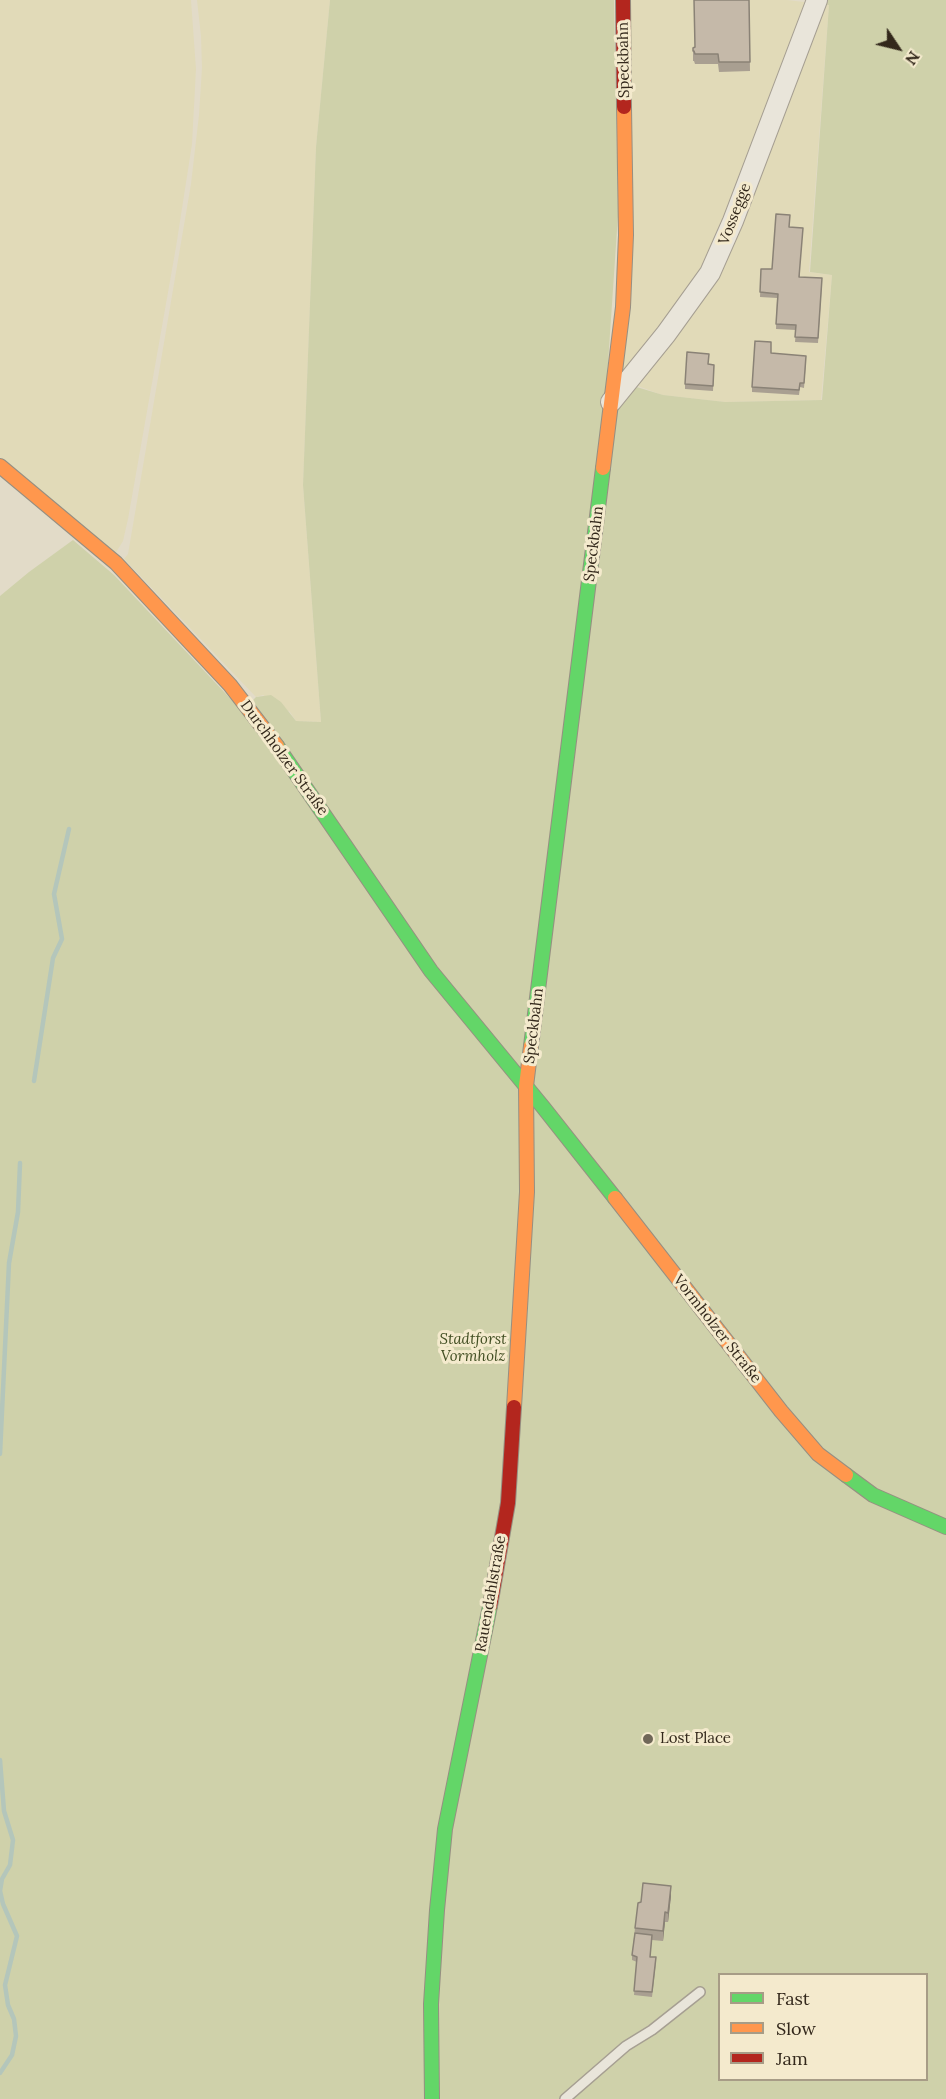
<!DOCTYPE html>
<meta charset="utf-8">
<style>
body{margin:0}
#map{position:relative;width:946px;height:2099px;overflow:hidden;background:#e2dbc8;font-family:Lora,serif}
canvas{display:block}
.legend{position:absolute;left:718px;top:1973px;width:210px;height:108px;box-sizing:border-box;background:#f4eacd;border:2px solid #a79c86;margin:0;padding:8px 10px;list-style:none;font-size:18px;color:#33281b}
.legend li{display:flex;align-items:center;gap:12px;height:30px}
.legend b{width:30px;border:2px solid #a79c86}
.north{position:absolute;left:868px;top:18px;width:60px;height:60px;-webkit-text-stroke:4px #f4eacd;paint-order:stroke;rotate:125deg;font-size:16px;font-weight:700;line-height:24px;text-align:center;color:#33281b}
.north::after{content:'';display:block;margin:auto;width:21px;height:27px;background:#33281b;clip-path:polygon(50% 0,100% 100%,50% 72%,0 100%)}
</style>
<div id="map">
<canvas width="946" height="2099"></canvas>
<ul class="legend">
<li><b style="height:8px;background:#63d668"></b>Fast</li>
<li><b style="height:8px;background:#ff974d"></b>Slow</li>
<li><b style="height:8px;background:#b3261e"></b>Jam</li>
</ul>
<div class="north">N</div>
</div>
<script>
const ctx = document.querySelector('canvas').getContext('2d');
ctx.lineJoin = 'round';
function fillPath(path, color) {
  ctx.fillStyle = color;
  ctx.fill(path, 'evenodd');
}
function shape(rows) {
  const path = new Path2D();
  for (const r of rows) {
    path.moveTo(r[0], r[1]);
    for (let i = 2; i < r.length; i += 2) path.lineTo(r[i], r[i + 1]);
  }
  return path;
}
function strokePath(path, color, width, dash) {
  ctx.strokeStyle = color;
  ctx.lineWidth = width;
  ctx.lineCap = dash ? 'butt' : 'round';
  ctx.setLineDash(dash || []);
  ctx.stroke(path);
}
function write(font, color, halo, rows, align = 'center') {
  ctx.font = font + ' Lora,serif';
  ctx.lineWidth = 6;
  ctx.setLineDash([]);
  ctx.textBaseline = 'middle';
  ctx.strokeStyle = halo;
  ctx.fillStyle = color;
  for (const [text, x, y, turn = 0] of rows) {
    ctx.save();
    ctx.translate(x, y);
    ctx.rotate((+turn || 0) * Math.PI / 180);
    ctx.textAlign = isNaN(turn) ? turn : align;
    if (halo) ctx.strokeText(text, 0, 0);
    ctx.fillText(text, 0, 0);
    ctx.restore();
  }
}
fillPath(shape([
 [0,0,191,0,196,69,192,144,176,247,128,519,123,541,115,554,0,457],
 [197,0,330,0,316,147,303,485,321,722,296,721,290,712,263,695,256,697,124,559,128,554,134,519,191,184,199,115,202,68,201,36],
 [627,0,787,0,829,5,809,272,832,275,821,400,725,402,662,395,622,380]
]), '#e1dab8');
fillPath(shape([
 [330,0,614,0,618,215,607,378,663,395,725,402,822,400,832,275,810,272,829,5,820,4,822,0,946,0,946,2099,0,2099,0,596,29,572,73,540,114,575,242,711,256,697,271,695,281,702,296,721,321,722,303,485,316,147],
 [720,1974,926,1974,926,2080,720,2080]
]), '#cfd1aa');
strokePath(shape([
 [34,1081,53,958,62,939,54,894,69,829],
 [0,1454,9,1263,18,1212,20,1163],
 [0,1760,4,1811,13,1840,10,1865,2,1879,0,1891,3,1904,17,1936,5,1985,8,2005,14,2019,16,2036,12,2055,0,2073]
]), '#b4c6bb', 4.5);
const lane = shape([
 [565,2099,626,2046,652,2030,700,1992]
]);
const street = shape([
 [611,402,666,334,710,273,733,221,817,0]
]);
const fast = shape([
 [277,746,431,971,543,1107,615,1198],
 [531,1046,603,468],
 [846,1475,873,1495,946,1527],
 [432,2099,431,2004,437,1910,445,1829,490,1606]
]);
const slow = shape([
 [0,466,116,563,230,685,277,746],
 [603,468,623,307,626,235,624,107],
 [615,1198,781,1411,818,1454,846,1475],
 [514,1407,527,1192,526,1086,531,1046]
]);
const jam = shape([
 [623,0,624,107],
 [490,1606,508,1503,514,1407]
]);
strokePath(lane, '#a69f92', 12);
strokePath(street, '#a69f92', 22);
strokePath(fast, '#968f82', 16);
strokePath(slow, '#968f82', 16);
strokePath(jam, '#968f82', 16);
strokePath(lane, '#e9e5da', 9);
strokePath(street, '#e9e5da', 20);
strokePath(fast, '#63d668', 14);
strokePath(slow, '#ff974d', 14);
strokePath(jam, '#b3261e', 14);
fillPath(shape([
 [749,0,750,71,719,72,718,64,695,64,694,61,693,61,693,48,695,47],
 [789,227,800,277,822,283,818,343,795,342,796,330,776,329,777,298,760,297,761,269,772,269],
 [771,353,806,361,804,388,800,387,799,395,752,392,752,387],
 [708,364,714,365,713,391,685,389,685,384],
 [671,1896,668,1922,665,1922,663,1941,652,1940,650,1957,656,1962,652,1997,634,1995,637,1962,632,1960,632,1955,635,1928,641,1902]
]), '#a99f91');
fillPath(shape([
 [671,1886,671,1896,668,1922,668,1913],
 [665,1912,665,1922,663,1941,663,1931]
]), '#8a8276');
const building = shape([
 [694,0,749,0,750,62,719,62,718,54,695,54,694,51,693,51,693,48,695,47,694,0],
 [776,214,790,215,789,227,803,228,799,277,822,278,818,338,795,337,796,325,776,324,778,294,760,292,761,269,772,269,776,214],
 [755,341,771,342,771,353,806,356,804,383,800,383,799,390,752,387,755,341],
 [687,352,709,354,708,364,714,365,713,386,685,384,687,352],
 [643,1883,671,1886,668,1913,665,1912,663,1931,635,1928,638,1903,641,1902,643,1883],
 [635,1933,652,1935,650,1957,656,1957,652,1992,634,1991,637,1957,632,1955,635,1933]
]);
fillPath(building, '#c5b9a9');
strokePath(building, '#8a8276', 1.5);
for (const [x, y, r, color] of [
 [648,1739,6,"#706758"]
]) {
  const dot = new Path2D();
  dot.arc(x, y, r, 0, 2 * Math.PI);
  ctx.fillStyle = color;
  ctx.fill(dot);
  strokePath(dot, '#f4eacd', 2);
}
write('15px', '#33281b', '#f4eacd', [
 ["Speckbahn",624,60,-91],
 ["Vossegge",735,214,-69],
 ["Speckbahn",594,544,-83],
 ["Durchholzer Straße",284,758,54],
 ["Speckbahn",534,1026,-83],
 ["Vormholzer Straße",717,1329,52],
 ["Rauendahlstraße",491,1594,-80]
]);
write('italic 15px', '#424f23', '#f4eacd', [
 ["Stadtforst",473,1340],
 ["Vormholz",473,1357]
]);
write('15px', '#33281b', '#f4eacd', [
 ["Lost Place",660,1739]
], 'left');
</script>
